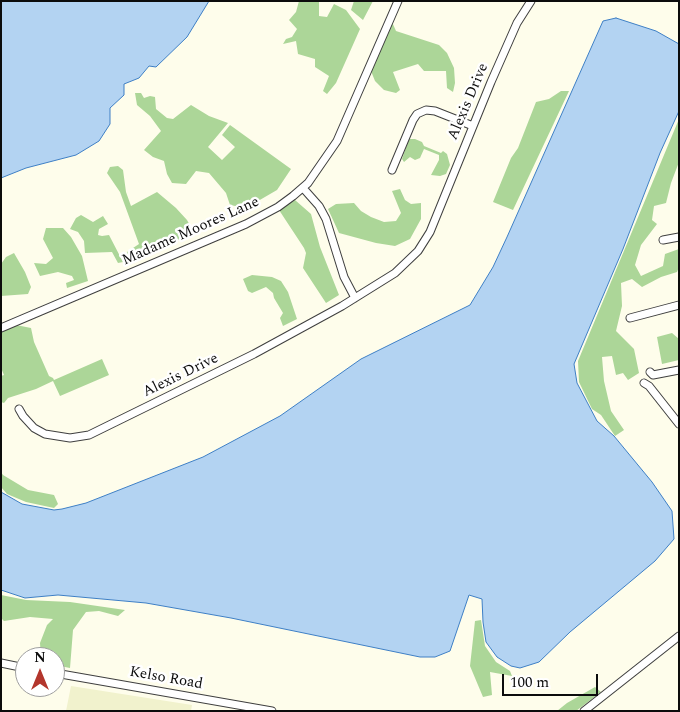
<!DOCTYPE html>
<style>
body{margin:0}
#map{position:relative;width:680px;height:712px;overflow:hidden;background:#fefdeb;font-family:Spectral,serif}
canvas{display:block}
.frame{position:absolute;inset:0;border:2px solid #0c0c0c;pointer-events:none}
.north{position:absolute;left:15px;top:647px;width:50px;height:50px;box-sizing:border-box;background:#fff;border:1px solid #9e9e9e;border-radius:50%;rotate:0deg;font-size:14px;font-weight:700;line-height:20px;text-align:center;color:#0c0c0c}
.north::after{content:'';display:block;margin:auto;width:18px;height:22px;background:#b3362c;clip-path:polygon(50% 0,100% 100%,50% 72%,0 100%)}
.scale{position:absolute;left:502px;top:674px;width:96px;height:22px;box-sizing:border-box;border:2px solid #0c0c0c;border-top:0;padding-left:6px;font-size:15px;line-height:18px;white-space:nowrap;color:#0c0c0c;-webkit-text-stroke:4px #fff;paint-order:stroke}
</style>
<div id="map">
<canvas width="680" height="712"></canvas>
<div class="frame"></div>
<div class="north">N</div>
<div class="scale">100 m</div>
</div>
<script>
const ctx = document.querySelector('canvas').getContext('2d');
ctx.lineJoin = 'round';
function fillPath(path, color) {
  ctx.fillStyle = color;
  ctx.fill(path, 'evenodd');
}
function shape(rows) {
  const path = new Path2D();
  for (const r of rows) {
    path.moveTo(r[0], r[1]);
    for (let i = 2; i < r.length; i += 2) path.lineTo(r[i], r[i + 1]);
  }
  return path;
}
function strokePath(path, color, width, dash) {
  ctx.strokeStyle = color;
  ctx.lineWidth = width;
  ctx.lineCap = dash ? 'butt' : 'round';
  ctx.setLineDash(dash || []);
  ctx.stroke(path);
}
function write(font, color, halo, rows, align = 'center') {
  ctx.font = font + ' Spectral,serif';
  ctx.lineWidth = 5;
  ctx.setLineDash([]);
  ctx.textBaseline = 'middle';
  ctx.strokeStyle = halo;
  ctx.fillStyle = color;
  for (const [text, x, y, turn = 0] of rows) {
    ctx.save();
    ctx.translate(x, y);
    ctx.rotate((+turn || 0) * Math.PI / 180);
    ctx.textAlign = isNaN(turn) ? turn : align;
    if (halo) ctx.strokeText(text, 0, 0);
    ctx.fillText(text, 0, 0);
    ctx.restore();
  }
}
fillPath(shape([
 [71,686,192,705,191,711,66,711]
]), '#f1f2cd');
fillPath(shape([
 [299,1,319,1,319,16,327,17,334,4,346,10,360,29,336,83,327,94,323,91,329,76,315,67,315,59,298,54,296,41,283,44,286,39,292,37,297,29,289,20,296,12],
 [354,1,373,1,363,20,351,10],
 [392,22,396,31,439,45,447,53,454,68,455,83,453,92,447,88,446,71,424,71,418,64,393,72,400,90,396,93,384,90,375,81,371,71],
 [561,91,569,91,513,210,493,202,511,158,518,148,536,102,549,99],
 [135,93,141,93,144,98,150,96,155,97,156,109,167,118,173,119,191,105,209,116,228,123,208,147,222,160,235,147,222,135,230,125,291,169,277,190,246,208,230,205,226,193,209,173,196,171,186,184,172,183,167,174,164,161,153,157,144,150,161,131,150,116,137,105],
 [679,119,679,162,671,183,666,203,654,206,652,220,657,224,641,245,635,265,641,276,663,266,665,254,679,249,679,267,677,272,661,277,642,287,632,279,621,283,622,306,616,331,634,349,639,373,628,380,623,373,616,375,612,356,602,357,604,381,611,411,624,430,615,436,601,415,592,409,579,382,578,361],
 [409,139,415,139,422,142,424,146,441,153,443,151,447,154,450,165,446,174,440,176,431,175,439,160,439,155,424,149,420,158,415,160,410,157,404,162,402,159],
 [118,166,123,170,126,192,131,206,157,192,176,208,187,220,194,233,164,246,129,259,127,252,139,244,120,192,107,173,110,167],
 [400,189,405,200,411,204,421,203,421,219,410,239,395,246,376,243,339,233,328,209,336,204,354,203,361,211,371,217,384,222,396,221,401,213,392,191],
 [295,200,311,214,320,247,339,295,326,303,303,268,306,253,304,248,279,210],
 [81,215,93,222,103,216,108,224,99,229,98,235,102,236,109,235,123,262,118,263,112,252,85,253,84,241,78,232,70,229,76,218],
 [46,228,63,228,71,237,82,256,88,281,67,288,66,283,74,280,72,276,58,272,40,276,34,263,46,264,53,258,43,239],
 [14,253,25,272,31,287,28,294,1,296,1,264,6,257],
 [252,275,272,277,281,281,288,292,297,319,283,326,280,318,283,313,274,298,273,293,266,287,252,293,248,291,243,279],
 [16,325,31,328,34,342,49,376,53,378,54,380,102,359,109,375,60,396,53,381,36,389,8,398,4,403,1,402,1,376,4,375,1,368,1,331],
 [672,333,679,339,679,360,662,364,657,337],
 [1,472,3,475,28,490,54,495,58,504,54,508,26,502,7,494,1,487],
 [1,595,26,600,70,602,125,610,118,616,99,611,86,612,73,630,70,668,55,665,55,657,41,657,40,643,47,625,53,619,30,617,4,621,1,618],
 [481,620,485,646,496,662,510,671,512,676,490,672,492,695,483,697,470,666,475,621],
 [595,687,601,692,576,711,557,711,567,703]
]), '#acd698');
const water = shape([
 [1,1,209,1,187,37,156,67,149,66,139,78,124,84,124,95,110,108,110,124,99,141,76,155,26,168,1,178,1,1],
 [616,18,656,31,679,44,679,111,660,153,623,249,574,364,577,383,597,421,614,436,652,482,672,511,674,539,655,561,570,632,539,662,520,668,511,666,497,657,486,642,483,622,482,599,469,595,450,651,435,657,420,657,231,618,146,603,58,595,25,598,1,590,1,492,22,504,54,510,62,509,86,503,203,457,280,416,361,359,470,305,493,267,507,237,603,21,616,18]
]);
fillPath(water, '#b3d3f2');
strokePath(water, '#3e7fc5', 1);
const minor = shape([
 [392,170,413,120,417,114,426,110,435,111,473,126],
 [303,188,319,206,326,219,344,277,355,298],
 [663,240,679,237],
 [630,318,679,305],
 [1,328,246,224,278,207,293,196,308,183,337,141,398,1],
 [650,372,653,375,679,370],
 [644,383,649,386,679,424],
 [19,409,23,416,34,428,45,434,70,438,89,435,254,354,342,306,395,273,418,251,430,232,491,82,517,23,531,1],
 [1,663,25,668],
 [55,673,272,711],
 [584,711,679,636]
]);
strokePath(minor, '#3f3f3f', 9);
strokePath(minor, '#fff', 7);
write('15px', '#0c0c0c', '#fff', [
 ["Alexis Drive",469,102,-67],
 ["Madame Moores Lane",191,232,-24],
 ["Alexis Drive",181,376,-26],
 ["Kelso Road",166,679,10]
]);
</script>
